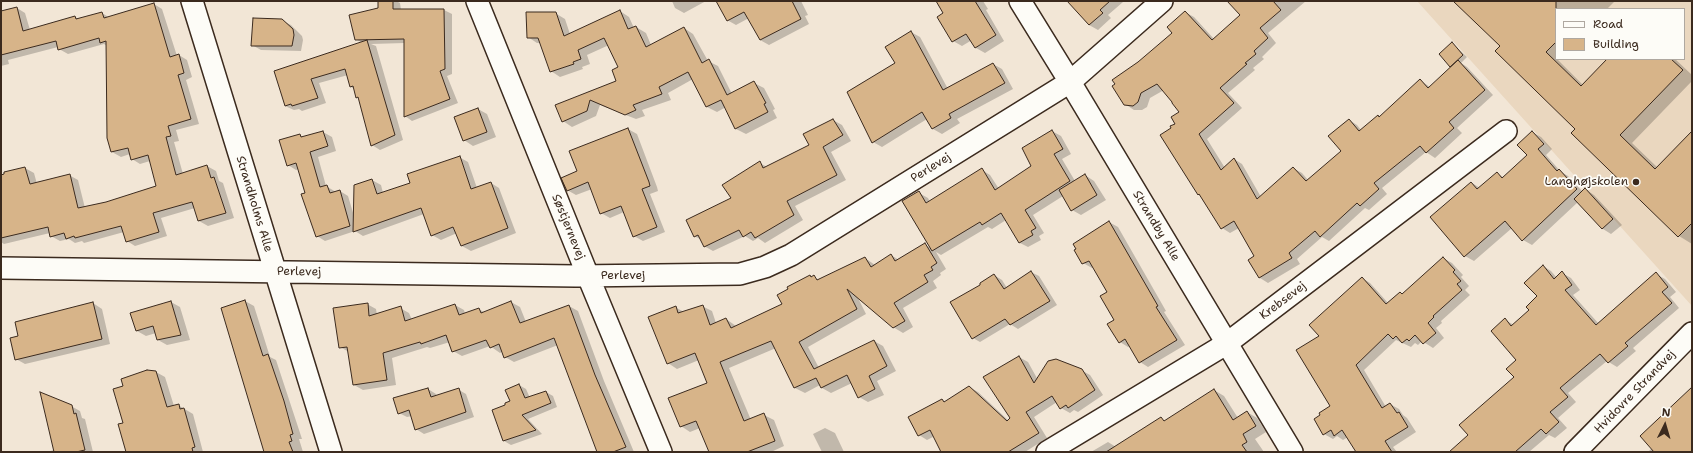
<!DOCTYPE html>
<meta charset="utf-8">
<style>
body{margin:0}
#map{position:relative;width:1693px;height:453px;overflow:hidden;background:#f2e6d6;font-family:"Shantell Sans",sans-serif}
canvas{display:block}
.frame{position:absolute;inset:0;border:2px solid #3b2a1e;pointer-events:none}
.legend{position:absolute;left:1555px;top:8px;width:130px;height:52px;box-sizing:border-box;background:#fdfcf7;border:1px solid #afa8a0;margin:0;padding:5px 7px;list-style:none;font-size:12px;color:#3b2a1e}
.legend li{display:flex;align-items:center;gap:8px;height:20px}
.legend b{width:20px;border:1px solid #afa8a0}
.north{position:absolute;left:1645px;top:405px;width:40px;height:40px;-webkit-text-stroke:3px #fdfcf7;paint-order:stroke;rotate:5deg;font-size:11px;font-weight:700;line-height:16px;text-align:center;color:#3b2a1e}
.north::after{content:'';display:block;margin:auto;width:14px;height:18px;background:#3b2a1e;clip-path:polygon(50% 0,100% 100%,50% 72%,0 100%)}
</style>
<div id="map">
<canvas width="1693" height="453"></canvas>
<div class="frame"></div>
<ul class="legend">
<li><b style="height:5px;background:#fdfcf7"></b>Road</li>
<li><b style="height:11px;background:#d7b489"></b>Building</li>
</ul>
<div class="north">N</div>
</div>
<script>
const ctx = document.querySelector('canvas').getContext('2d');
ctx.lineJoin = 'round';
function fillPath(path, color) {
  ctx.fillStyle = color;
  ctx.fill(path, 'evenodd');
}
function shape(rows) {
  const path = new Path2D();
  for (const r of rows) {
    path.moveTo(r[0], r[1]);
    for (let i = 2; i < r.length; i += 2) path.lineTo(r[i], r[i + 1]);
  }
  return path;
}
function strokePath(path, color, width, dash) {
  ctx.strokeStyle = color;
  ctx.lineWidth = width;
  ctx.lineCap = dash ? 'butt' : 'round';
  ctx.setLineDash(dash || []);
  ctx.stroke(path);
}
function write(font, color, halo, rows, align = 'center') {
  ctx.font = font + ' "Shantell Sans",sans-serif';
  ctx.lineWidth = 3.5;
  ctx.setLineDash([]);
  ctx.textBaseline = 'middle';
  ctx.strokeStyle = halo;
  ctx.fillStyle = color;
  for (const [text, x, y, turn = 0] of rows) {
    ctx.save();
    ctx.translate(x, y);
    ctx.rotate((+turn || 0) * Math.PI / 180);
    ctx.textAlign = isNaN(turn) ? turn : align;
    if (halo) ctx.strokeText(text, 0, 0);
    ctx.fillText(text, 0, 0);
    ctx.restore();
  }
}
fillPath(shape([
 [1417,1,1692,1,1692,306],
 [1556,9,1684,9,1684,59,1556,59]
]), '#ead7bf');
fillPath(shape([
 [379,1,396,1,400,3,401,10,444,10,452,14,452,74,447,76,458,103,412,121,405,116,405,43,371,44,376,46,403,140,380,150,372,145,360,99,357,97,355,89,351,87,348,75,319,83,326,103,302,111,299,109,294,110,285,106,275,72,362,43,356,39,379,9],
 [672,1,706,1,684,13,675,8],
 [718,1,801,1,808,15,805,16,809,24,769,45,760,40,749,18,736,25,727,20],
 [938,1,983,1,988,9,986,10,1004,41,985,53,976,48,972,40,962,46,953,41,944,13],
 [1068,1,1122,1,1123,2,1108,15,1111,18,1098,30,1089,25],
 [1237,1,1306,1,1268,33,1276,43,1262,57,1264,59,1253,68,1255,70,1228,93,1242,108,1207,139,1225,168,1234,159,1242,164,1261,197,1293,168,1302,173,1308,180,1342,151,1349,120,1357,125,1361,130,1380,118,1421,81,1430,87,1452,67,1451,66,1452,43,1467,57,1461,63,1467,67,1493,95,1457,128,1462,133,1435,158,1426,152,1382,188,1387,194,1369,210,1365,208,1329,241,1322,237,1297,259,1300,264,1268,283,1260,278,1256,256,1239,228,1230,233,1222,228,1202,197,1198,194,1172,129,1176,124,1180,112,1164,90,1150,98,1147,107,1142,110,1134,110,1125,104,1139,63,1173,33,1185,12,1194,17,1214,39,1242,16],
 [1454,1,1615,1,1607,9,1556,9,1556,59,1559,59,1558,60,1583,85,1608,59,1675,59,1692,75,1692,81,1632,143,1658,168,1692,132,1692,244,1679,236,1572,133,1577,129,1501,46],
 [154,4,162,9,177,56,179,55,187,60,192,77,186,80,199,124,176,130,179,141,174,142,183,174,207,166,216,171,219,181,223,183,234,218,208,226,199,221,195,208,161,218,167,236,135,246,127,241,124,232,84,243,82,241,75,243,69,239,60,241,51,236,50,233,4,244,1,242,1,176,25,168,34,173,37,184,69,175,78,180,85,208,107,203,157,187,150,161,140,164,132,159,130,154,121,157,112,152,108,138,107,46,104,44,68,54,59,49,58,47,8,60,9,64,1,66,1,12,17,8,25,13,30,30,75,17,79,19,102,13,110,18],
 [620,11,629,17,634,28,636,27,646,33,651,45,684,28,693,34,708,61,718,66,732,94,754,83,764,88,775,109,773,110,777,118,746,134,736,129,726,107,717,112,707,107,693,79,668,93,671,100,642,110,645,116,636,119,600,105,596,116,572,127,563,121,557,106,617,81,620,68,609,45,587,55,590,64,582,67,583,69,560,77,551,71,541,43,537,43,528,37,555,13,565,19,570,34],
 [281,20,291,25,302,36,303,40,301,51,261,50,252,45],
 [911,32,920,37,948,89,993,64,1002,69,1013,89,957,119,960,123,942,134,933,129,927,119,882,147,873,142,897,64],
 [478,109,487,114,496,137,473,146,464,140],
 [833,120,842,125,851,141,831,152,846,180,795,206,803,220,765,243,758,238,753,241,745,236,713,251,704,246,702,240,694,236,732,199,760,163,767,167,810,145],
 [628,129,637,134,657,187,658,191,650,194,665,232,643,241,634,236,624,212,610,218,601,213,592,189,576,195,567,190,578,171],
 [1052,131,1061,136,1071,154,1062,159,1075,181,1085,175,1094,181,1106,200,1081,215,1072,210,1063,196,1033,215,1044,233,1039,236,1041,240,1028,247,1020,243,1006,220,992,229,988,227,941,255,936,252,946,269,940,273,941,275,933,281,937,288,903,308,913,327,903,333,893,327,857,296,866,314,808,347,819,368,874,341,883,346,896,371,877,381,884,395,868,402,859,397,852,383,831,393,822,388,820,385,805,393,795,388,776,348,729,368,751,420,764,415,774,420,784,446,771,452,710,452,700,428,690,432,681,426,708,383,699,360,677,369,668,363,675,307,684,312,702,306,712,311,716,323,726,319,736,326,784,305,810,276,820,280,865,258,875,265,891,255,899,260,925,245,931,248,919,193,928,198,930,202,982,170,990,175,999,189,1032,166],
 [323,132,332,137,336,151,318,157,326,186,336,192,340,191,348,196,354,216,372,180,381,185,383,193,411,184,459,157,468,162,477,188,491,183,499,188,516,233,471,251,462,246,457,233,441,240,432,235,424,214,363,236,355,231,325,241,317,236,299,169,296,170,288,165,300,135,304,138],
 [1532,132,1541,137,1552,149,1546,155,1561,172,1568,176,1583,192,1585,189,1594,195,1622,225,1611,234,1603,229,1578,202,1532,245,1523,240,1512,228,1474,261,1465,256,1472,183,1480,188,1497,173,1504,178,1528,155],
 [1109,222,1118,227,1166,311,1164,312,1185,345,1148,367,1140,362,1130,346,1128,347,1120,342,1108,292,1094,267,1092,268,1083,263],
 [1443,258,1452,263,1463,275,1461,277,1469,286,1465,290,1470,295,1441,321,1442,323,1436,328,1444,338,1433,348,1422,341,1418,345,1415,343,1411,347,1396,340,1364,370,1386,407,1390,404,1399,409,1403,415,1407,418,1416,432,1393,447,1397,452,1357,452,1348,437,1343,440,1337,436,1333,439,1324,434,1332,406,1320,337,1362,278,1370,283,1389,304,1400,293,1403,294],
 [1543,266,1551,271,1557,278,1562,273,1571,278,1580,290,1573,295,1599,324,1656,274,1665,279,1676,292,1670,297,1679,308,1633,348,1636,351,1617,367,1607,361,1568,393,1576,402,1558,418,1567,428,1555,438,1549,435,1529,452,1450,452,1470,435,1515,377,1517,360,1505,320,1514,325,1530,310,1539,296],
 [1031,272,1039,276,1057,305,1018,329,1010,324,980,342,973,338,982,285,994,275,1002,280,1007,288],
 [245,301,254,306,270,357,276,360,302,439,299,439,303,452,265,452],
 [171,302,180,307,190,340,167,345,158,340,156,333,146,336,137,331,132,313],
 [511,302,520,307,526,322,569,306,578,311,604,381,634,452,598,452,558,345,514,362,505,357,503,351,500,353,490,346,462,356,453,351,450,342,430,348,427,347,392,358,396,385,363,390,354,385,349,352,340,347,367,304,376,309,377,315,400,308,409,313,412,320,455,305,464,310,465,314,479,309,485,313],
 [93,303,102,309,110,344,25,364,16,359,19,337],
 [1019,357,1028,362,1038,380,1081,370,1090,375,1103,395,1078,412,1074,410,1070,413,1061,408,1057,402,1034,417,1047,438,1025,452,943,452,935,436,927,440,919,435,942,400,946,402,969,387,978,392,1009,421,1011,419],
 [156,372,165,377,174,406,178,405,193,414,203,452,162,452,124,386],
 [519,385,526,389,530,398,546,392,553,396,557,407,528,419,542,434,511,445,504,441,507,406,511,402],
 [428,389,436,394,437,396,459,390,466,394,474,417,424,434,416,429,412,416,407,417,399,413],
 [1214,390,1224,396,1238,418,1247,412,1257,418,1266,432,1255,439,1264,452,1091,452,1108,442,1116,447,1161,419,1166,421],
 [1692,390,1692,452,1648,452,1652,448],
 [71,406,80,411,82,418,85,419,93,452,47,452,54,450],
 [825,428,835,433,844,452,822,452,813,434]
]), '#0003');
const building = shape([
 [378,1,393,1,393,9,444,9,445,69,440,71,450,99,404,117,404,39,355,40,349,15,378,8,378,1],
 [716,1,792,1,801,19,760,40,744,12,727,21,716,1],
 [936,1,975,1,996,35,975,48,966,34,952,42,937,17,943,13,936,1],
 [1067,1,1110,1,1100,10,1103,13,1089,25,1067,1],
 [1227,1,1273,1,1281,10,1260,28,1268,38,1254,51,1256,54,1245,63,1247,64,1220,88,1234,103,1199,134,1221,170,1234,158,1257,199,1293,167,1306,181,1341,151,1328,136,1349,119,1359,131,1378,115,1379,117,1420,79,1428,88,1458,60,1485,90,1449,122,1454,128,1426,153,1420,146,1374,183,1379,189,1360,206,1357,203,1320,237,1315,231,1289,253,1292,258,1259,278,1248,260,1254,256,1234,221,1221,229,1199,194,1198,195,1160,135,1171,128,1170,126,1175,124,1171,117,1179,112,1172,103,1172,102,1157,84,1141,93,1138,102,1133,106,1124,105,1112,86,1115,84,1112,80,1138,62,1172,33,1167,27,1185,11,1212,40,1240,15,1227,1],
 [1453,1,1556,1,1556,42,1546,52,1581,86,1607,59,1671,59,1683,70,1620,135,1655,169,1692,131,1692,223,1678,237,1571,133,1575,129,1495,51,1500,46,1453,1],
 [154,3,170,57,179,54,184,73,178,75,191,119,168,126,171,136,166,137,176,175,207,165,211,178,214,177,226,213,198,221,192,202,153,213,159,232,126,242,121,226,75,238,74,236,66,239,64,233,50,237,48,227,1,238,1,175,4,174,4,172,25,167,30,184,70,174,78,208,106,202,156,186,148,155,131,160,128,148,111,152,107,138,106,41,100,43,99,38,58,50,56,41,1,55,1,11,17,7,23,31,75,16,76,19,102,12,104,18,154,3],
 [620,10,628,29,636,26,646,47,684,27,702,63,709,59,727,95,754,81,766,103,764,104,768,112,735,129,721,100,706,107,688,72,659,87,662,94,633,105,636,110,625,115,590,100,587,111,562,122,555,105,616,81,612,70,618,67,604,38,578,50,581,59,573,62,574,64,550,72,538,38,527,38,526,12,556,12,564,36,620,10],
 [253,18,282,19,293,29,294,35,292,46,251,46,253,18],
 [911,31,943,90,993,63,1005,83,949,114,951,118,932,129,922,112,872,143,847,92,895,63,885,47,911,31],
 [367,40,395,135,371,146,358,97,356,98,353,86,350,87,345,69,311,79,318,98,292,106,291,104,285,106,274,71,367,40],
 [1452,42,1463,55,1450,67,1439,54,1452,42],
 [478,108,487,132,463,141,454,117,478,108],
 [833,119,843,135,823,147,837,175,787,201,794,215,755,238,751,232,743,237,739,230,704,247,698,235,694,237,686,220,731,198,722,185,760,161,763,168,809,145,803,134,833,119],
 [628,128,649,182,650,186,642,189,657,227,633,237,621,206,600,214,588,182,567,191,561,178,577,171,569,151,628,128],
 [1052,130,1063,149,1054,154,1070,181,1025,210,1036,228,1031,231,1033,235,1019,243,1001,213,982,225,980,222,932,251,902,201,919,191,926,203,982,168,995,190,1031,166,1022,148,1052,130],
 [323,131,328,146,310,152,320,187,327,185,330,193,340,190,350,226,316,237,301,194,305,193,296,163,287,166,279,140,300,134,301,137,323,131],
 [1532,131,1544,144,1538,149,1557,171,1559,169,1577,189,1522,241,1505,221,1464,257,1430,217,1471,182,1477,189,1497,172,1502,178,1527,155,1517,145,1532,131],
 [460,156,471,189,491,182,508,228,461,246,453,227,431,236,421,208,353,232,354,185,372,179,377,194,410,183,407,174,460,156],
 [1085,174,1097,195,1071,211,1059,190,1085,174],
 [1585,188,1613,219,1602,229,1574,199,1585,188],
 [1109,221,1158,306,1156,307,1177,340,1139,363,1125,339,1119,343,1107,324,1114,320,1100,296,1107,292,1089,261,1082,264,1074,250,1076,249,1073,244,1109,221],
 [925,243,937,263,931,267,933,270,924,275,928,282,894,303,905,321,893,328,847,289,857,309,799,342,814,369,874,340,887,366,869,376,875,389,858,398,847,375,821,388,816,378,794,388,771,341,720,362,744,421,764,413,775,441,747,452,709,452,696,421,680,427,668,398,707,383,695,353,667,364,648,317,676,306,678,313,703,305,710,325,726,318,731,328,782,304,777,295,788,289,787,287,810,275,811,277,814,275,817,280,865,257,871,267,891,254,895,261,925,243],
 [1443,257,1455,270,1453,272,1461,281,1457,284,1462,290,1433,316,1434,317,1428,323,1436,333,1423,344,1415,335,1409,341,1407,339,1402,343,1396,336,1393,339,1388,334,1356,365,1382,408,1390,403,1397,413,1399,412,1408,427,1385,441,1392,452,1356,452,1342,430,1334,436,1331,430,1323,435,1314,419,1320,415,1319,413,1330,406,1296,350,1319,336,1309,325,1362,277,1386,304,1400,292,1402,294,1443,257],
 [1543,265,1554,279,1562,271,1572,285,1565,290,1596,325,1656,272,1668,287,1662,292,1672,303,1625,343,1628,346,1608,363,1600,354,1560,388,1568,397,1550,412,1559,422,1546,434,1541,429,1515,452,1449,452,1468,435,1459,425,1514,377,1506,369,1516,360,1491,331,1505,318,1511,326,1529,310,1526,307,1537,296,1524,283,1543,265],
 [1031,271,1050,301,1010,325,1005,319,972,339,950,302,980,285,980,283,994,274,1004,289,1031,271],
 [245,300,263,356,268,354,284,401,293,434,290,435,292,441,289,442,293,452,264,452,221,308,245,300],
 [171,301,181,335,157,340,153,326,136,331,130,313,171,301],
 [511,301,520,323,569,305,595,375,626,447,613,452,597,452,554,338,504,358,499,344,490,348,486,340,452,352,446,335,421,344,420,342,383,353,387,380,353,385,347,347,339,348,333,308,368,303,369,316,401,306,405,321,455,304,459,315,479,308,481,313,511,301],
 [93,302,102,339,15,360,10,338,18,336,15,322,93,302],
 [1019,356,1034,383,1048,361,1056,359,1082,369,1095,390,1068,408,1066,405,1060,409,1052,396,1026,412,1039,433,1008,452,941,452,930,430,918,436,908,417,942,399,944,402,969,386,1007,421,1010,418,983,377,1019,356],
 [147,370,156,371,167,407,179,404,180,409,184,408,195,447,192,448,193,452,126,452,118,424,123,423,113,389,123,386,121,379,147,370],
 [519,384,525,398,546,391,551,403,522,415,536,430,503,441,492,410,505,405,505,403,510,401,505,390,519,384],
 [1692,387,1692,452,1654,452,1640,436,1692,387],
 [428,388,431,397,459,388,466,412,415,430,409,410,398,414,393,398,428,388],
 [1214,389,1233,420,1247,411,1256,426,1243,434,1247,442,1242,445,1247,452,1106,452,1161,417,1164,421,1214,389],
 [40,392,72,405,74,414,76,413,85,450,76,452,54,452,40,392]
]);
fillPath(building, '#d7b489');
strokePath(building, '#3b2a1e', 1);
const minor = shape([
 [192,1,331,452],
 [477,1,588,276,661,452],
 [1020,1,1070,82,1292,452],
 [1,268,576,276,740,274,765,267,791,255,1070,82,1162,1],
 [1047,452,1226,344,1506,131],
 [1575,452,1692,333]
]);
strokePath(minor, '#3b2a1e', 24);
strokePath(minor, '#fdfcf7', 21);
for (const [x, y, r, color] of [
 [1636,182,4,"#3b2a1e"]
]) {
  const dot = new Path2D();
  dot.arc(x, y, r, 0, 2 * Math.PI);
  ctx.fillStyle = color;
  ctx.fill(dot);
  strokePath(dot, '#fdfcf7', 1.5);
}
write('12px', '#3b2a1e', '#fdfcf7', [
 ["Perlevej",931,168,-32],
 ["Strandholms Alle",254,204,73],
 ["Strandby Alle",1156,226,59],
 ["Søstjernevej",568,227,68],
 ["Perlevej",299,272,1],
 ["Perlevej",623,276],
 ["Krebsevej",1283,301,-37],
 ["Hvidovre Strandvej",1635,392,-46]
]);
write('12px', '#3b2a1e', '#fdfcf7', [
 ["Langhøjskolen",1628,182]
], 'right');
</script>
